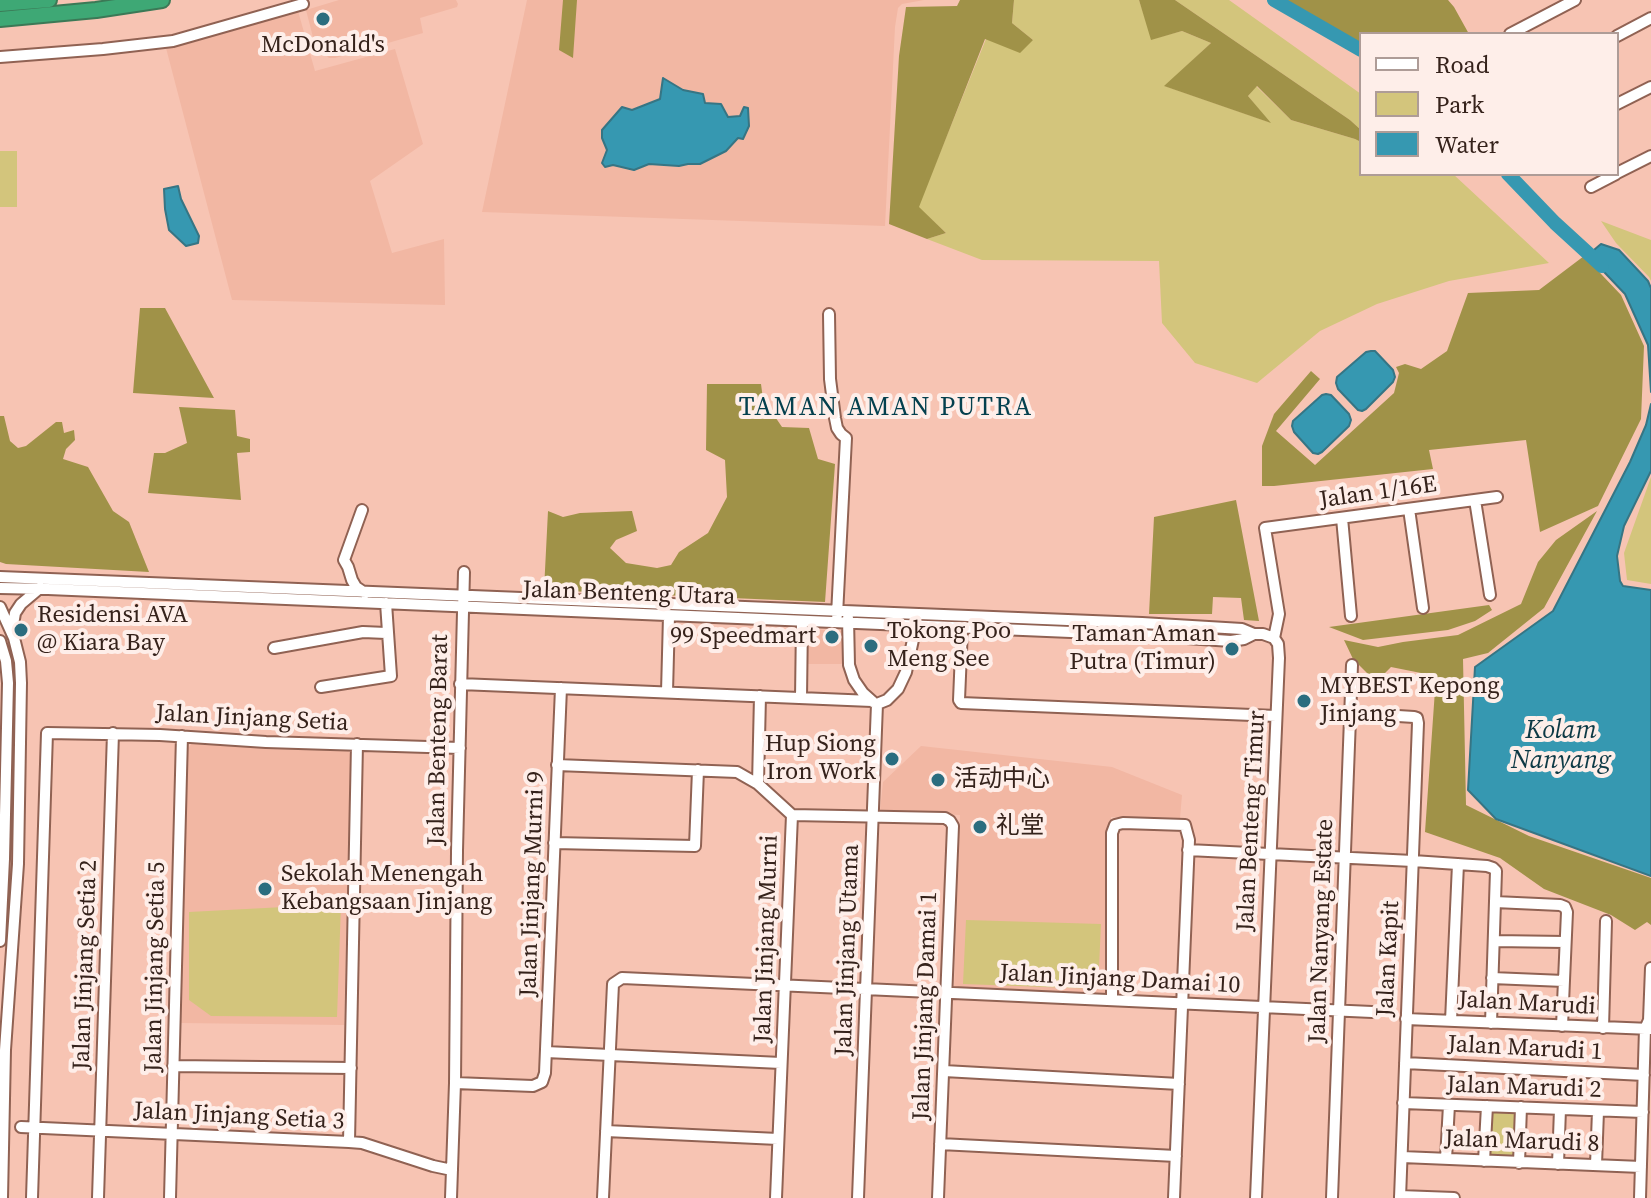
<!DOCTYPE html>
<meta charset="utf-8">
<style>
body{margin:0}
#map{position:relative;width:1651px;height:1198px;overflow:hidden;background:#f7c4b3;font-family:"Source Serif 4",serif}
canvas{display:block}
.legend{position:absolute;left:1359px;top:32px;width:260px;height:144px;box-sizing:border-box;background:#feeee9;border:2px solid #ae9c97;margin:0;padding:10px 14px;list-style:none;font-size:24px;color:#35221b}
.legend li{display:flex;align-items:center;gap:16px;height:40px}
.legend b{width:40px;border:2px solid #ae9c97}
</style>
<div id="map">
<canvas width="1651" height="1198"></canvas>
<ul class="legend">
<li><b style="height:10px;background:#fff"></b>Road</li>
<li><b style="height:22px;background:#d3c57c"></b>Park</li>
<li><b style="height:22px;background:#3698b1"></b>Water</li>
</ul>
</div>
<script>
const ctx = document.querySelector('canvas').getContext('2d');
ctx.lineJoin = 'round';
function fillPath(path, color) {
  ctx.fillStyle = color;
  ctx.fill(path, 'evenodd');
}
function shape(rows) {
  const path = new Path2D();
  for (const r of rows) {
    path.moveTo(r[0], r[1]);
    for (let i = 2; i < r.length; i += 2) path.lineTo(r[i], r[i + 1]);
  }
  return path;
}
function strokePath(path, color, width, dash) {
  ctx.strokeStyle = color;
  ctx.lineWidth = width;
  ctx.lineCap = dash ? 'butt' : 'round';
  ctx.setLineDash(dash || []);
  ctx.stroke(path);
}
function write(font, color, halo, rows, align = 'center') {
  ctx.font = font + ' "Source Serif 4","Noto Sans SC",serif';
  ctx.lineWidth = 8;
  ctx.setLineDash([]);
  ctx.textBaseline = 'middle';
  ctx.strokeStyle = halo;
  ctx.fillStyle = color;
  for (const [text, x, y, turn = 0] of rows) {
    ctx.save();
    ctx.translate(x, y);
    ctx.rotate((+turn || 0) * Math.PI / 180);
    ctx.textAlign = isNaN(turn) ? turn : align;
    if (halo) ctx.strokeText(text, 0, 0);
    ctx.fillText(text, 0, 0);
    ctx.restore();
  }
}
fillPath(shape([
 [339,0,456,0,458,4,457,7,420,18,423,33,335,58,329,58,315,45,306,10],
 [527,0,924,0,902,4,898,8,895,27,885,226,482,212],
 [298,11,315,71,395,49,423,144,370,181,392,253,444,239,445,305,232,300,166,48],
 [804,629,846,631,846,664,804,664],
 [192,743,347,749,351,755,344,1025,180,1023,187,750],
 [921,746,1112,767,1182,795,1180,818,1111,817,1107,993,954,989,960,815,880,811,883,782]
]), '#f2b7a3');
fillPath(shape([
 [1014,0,1139,0,1152,39,1182,31,1211,43,1165,86,1269,122,1248,96,1256,86,1291,120,1355,139,1361,142,1361,174,1453,174,1549,263,1449,281,1377,304,1320,331,1257,383,1195,363,1162,323,1159,261,982,260,927,239,946,233,918,207,986,39,1033,40,1012,23],
 [1175,0,1229,0,1361,94,1361,130,1350,120],
 [0,151,17,151,17,207,0,207],
 [1601,221,1651,240,1651,281,1649,277,1616,243],
 [1651,477,1651,584,1627,580,1624,553],
 [341,904,337,1017,211,1016,189,1000,189,912],
 [966,920,1101,924,1098,989,963,984],
 [1491,1111,1518,1112,1515,1159,1489,1158]
]), '#d3c57c');
fillPath(shape([
 [563,0,577,0,573,58,559,50],
 [960,0,1014,0,1012,23,1033,40,1020,53,985,39,919,207,946,233,927,239,889,224,899,56,906,7,957,6],
 [1139,0,1175,0,1350,120,1361,130,1361,142,1355,139,1291,120,1257,86,1248,96,1271,123,1164,86,1211,43,1182,31,1151,40],
 [1281,0,1448,0,1454,7,1469,34,1361,34,1361,46],
 [1584,256,1621,295,1644,346,1641,419,1598,506,1540,532,1526,440,1429,450,1433,469,1274,486,1262,486,1262,446,1274,414,1311,371,1320,379,1276,431,1315,465,1394,393,1399,373,1396,367,1405,364,1421,369,1447,351,1468,293,1539,290],
 [140,308,165,308,214,398,133,393],
 [707,384,761,384,763,399,782,427,809,428,818,459,835,464,825,602,544,590,548,511,563,517,580,513,632,511,637,531,616,540,610,548,626,563,657,568,671,565,679,552,708,533,727,497,725,460,706,450],
 [179,407,235,410,237,436,250,439,250,452,237,453,241,500,148,493,154,453,165,453,187,443],
 [0,416,4,416,10,441,18,448,26,446,56,422,62,422,64,433,74,430,75,440,66,449,63,459,88,467,113,511,129,522,149,572,6,564,0,562],
 [1236,500,1259,621,1244,620,1241,598,1213,597,1212,614,1149,614,1154,517],
 [1597,511,1544,608,1488,653,1463,659,1466,805,1529,836,1651,878,1651,925,1647,922,1635,930,1611,915,1544,889,1500,858,1425,832,1436,676,1391,667,1376,682,1353,659,1344,640,1378,647,1403,642,1458,635,1521,604,1538,562,1556,540],
 [1489,605,1492,610,1475,621,1448,630,1363,640,1329,627]
]), '#a09248');
const water = shape([
 [663,78,683,90,703,94,705,103,721,104,728,117,740,116,744,107,748,108,749,126,743,139,738,138,726,151,700,164,688,164,679,166,649,164,634,170,613,165,605,167,602,163,607,150,602,138,602,130,622,107,632,110,660,99,663,78],
 [178,186,181,199,199,236,198,243,186,246,169,230,165,209,164,189,178,186],
 [1601,244,1619,250,1648,281,1651,288,1651,392,1648,345,1625,294,1588,255,1601,244],
 [1371,351,1375,351,1393,370,1395,377,1393,382,1366,409,1362,411,1358,410,1338,389,1336,383,1337,377,1366,352,1371,351],
 [1326,394,1331,395,1349,414,1351,420,1349,426,1322,452,1318,454,1313,453,1294,432,1292,426,1293,421,1322,395,1326,394],
 [1651,404,1651,471,1624,526,1617,556,1620,581,1623,586,1651,590,1651,876,1496,819,1468,790,1475,667,1553,611,1630,462,1646,425,1651,404]
]);
fillPath(water, '#3698b1');
strokePath(water, '#367584', 2);
strokePath(shape([
 [1274,0,1361,50],
 [1508,174,1555,223,1602,266]
]), '#3698b1', 14);
const minor = shape([
 [1510,34,1575,0],
 [1617,36,1651,18],
 [0,57,103,49,173,41,303,4],
 [1617,104,1651,87],
 [1617,173,1651,156],
 [1591,187,1616,174],
 [829,314,830,379,835,418,837,428,841,434,846,438,837,615],
 [1475,500,1490,595],
 [1409,509,1423,608],
 [362,510,344,560,348,567,352,580,356,587,365,593],
 [1342,518,1351,616],
 [0,577,1142,623,1242,629,1254,634,1263,634,1274,638],
 [0,588,48,589,1142,635,1231,641,1244,639,1254,634],
 [0,607,14,638,20,662,21,683,18,864,5,1050,2,1198],
 [848,618,849,665,854,680,863,693,873,702],
 [962,628,959,700,961,703,1276,716],
 [12,631,15,613,21,604,40,588],
 [1274,638,1279,614,1265,528,1497,497],
 [0,641,6,661,8,683,4,859,0,941],
 [274,648,363,632,386,633],
 [460,684,872,701],
 [321,687,391,676,386,603],
 [667,692,669,616],
 [760,696,758,784,792,815,776,1198],
 [801,698,802,621],
 [877,704,887,700,898,689,906,672,916,626],
 [1350,713,1414,717,1417,718,1418,723,1400,1198],
 [557,765,737,772,758,784],
 [792,815,945,818,950,821,953,826,938,1198],
 [554,843,695,846,698,770],
 [1188,850,1413,861,1487,866,1493,868,1496,871,1491,1023],
 [1495,902,1560,905,1565,907,1567,912,1562,1026],
 [1494,941,1565,942],
 [1492,978,1564,981],
 [1112,1000,1112,833,1115,825,1123,823,1185,825,1189,840,1174,1198],
 [1406,1019,1651,1029],
 [1451,1021,1458,864],
 [1603,1028,1606,921],
 [546,1052,781,1063],
 [1405,1063,1644,1075],
 [173,1066,351,1068],
 [944,1071,1179,1084],
 [455,1083,533,1086,542,1082,545,1073,561,688],
 [1403,1103,1643,1112],
 [21,1127,349,1142,362,1143,433,1166,452,1170],
 [606,1131,778,1139],
 [349,1142,357,744],
 [940,1144,1176,1156],
 [1402,1157,1641,1167],
 [1446,1159,1449,1105],
 [1484,1161,1487,1106],
 [1519,1163,1521,1107],
 [1558,1164,1560,1109],
 [1596,1165,1598,1111],
 [1400,1196,1454,1198],
 [32,1198,47,733,160,735,266,742,460,748],
 [98,1198,113,733],
 [170,1198,182,736],
 [451,1198,455,1083,457,851,464,572],
 [603,1198,613,984,622,978,1372,1012],
 [858,1198,877,704],
 [1256,1198,1279,658,1278,644,1274,638],
 [1332,1198,1352,665],
 [1640,1198,1645,1029,1649,1020,1651,968]
]);
const highway = shape([
 [0,4,49,0],
 [0,19,96,10,162,0]
]);
strokePath(minor, '#906253', 14);
strokePath(highway, '#3b7956', 18);
strokePath(minor, '#fff', 10);
strokePath(highway, '#3ea875', 14);
for (const [x, y, r, color] of [
 [323,19,8,"#2b6d7f"],
 [21,630,8,"#2b6d7f"],
 [832,637,8,"#2b6d7f"],
 [871,646,8,"#2b6d7f"],
 [1232,649,8,"#2b6d7f"],
 [1304,701,8,"#2b6d7f"],
 [892,759,8,"#2b6d7f"],
 [938,780,8,"#2b6d7f"],
 [980,827,8,"#2b6d7f"],
 [265,889,8,"#2b6d7f"]
]) {
  const dot = new Path2D();
  dot.arc(x, y, r, 0, 2 * Math.PI);
  ctx.fillStyle = color;
  ctx.fill(dot);
  strokePath(dot, '#feeee9', 3);
}
write('24px', '#35221b', '#feeee9', [
 ["McDonald's",323,46,"center"],
 ["Residensi AVA",37,616],
 ["@ Kiara Bay",37,644],
 ["Tokong Poo",887,632],
 ["Meng See",887,660],
 ["Taman Aman",1216,635,"right"],
 ["Putra (Timur)",1216,663,"right"],
 ["99 Speedmart",816,637,"right"],
 ["MYBEST Kepong",1320,687],
 ["Jinjang",1320,715],
 ["Hup Siong",876,745,"right"],
 ["Iron Work",876,773,"right"],
 ["活动中心",954,780],
 ["礼堂",996,827],
 ["Sekolah Menengah",281,875],
 ["Kebangsaan Jinjang",281,903]
], 'left');
write('24px', '#35221b', '#feeee9', [
 ["Jalan 1/16E",1378,493,-8],
 ["Jalan Benteng Utara",629,594,2],
 ["Jalan Jinjang Setia",252,719,3],
 ["Jalan Benteng Barat",439,740,-89],
 ["Jalan Benteng Timur",1252,821,-87],
 ["Jalan Jinjang Murni 9",533,884,-88],
 ["Jalan Nanyang Estate",1322,931,-88],
 ["Jalan Jinjang Murni",767,939,-88],
 ["Jalan Jinjang Utama",848,950,-88],
 ["Jalan Kapit",1389,959,-87],
 ["Jalan Jinjang Setia 2",86,965,-88],
 ["Jalan Jinjang Setia 5",156,967,-89],
 ["Jalan Jinjang Damai 10",1120,980,3],
 ["Jalan Marudi",1527,1004,3],
 ["Jalan Jinjang Damai 1",926,1006,-88],
 ["Jalan Marudi 1",1525,1049,3],
 ["Jalan Marudi 2",1524,1088,2],
 ["Jalan Jinjang Setia 3",239,1117,3],
 ["Jalan Marudi 8",1522,1142,2]
]);
ctx.letterSpacing = '2px';
write('26px', '#04404e', '#feeee9', [
 ["TAMAN AMAN PUTRA",886,408]
]);
ctx.letterSpacing = '0px';
write('italic 26px', '#0d3945', '#feeee9', [
 ["Kolam",1561,731],
 ["Nanyang",1561,761]
]);
</script>
